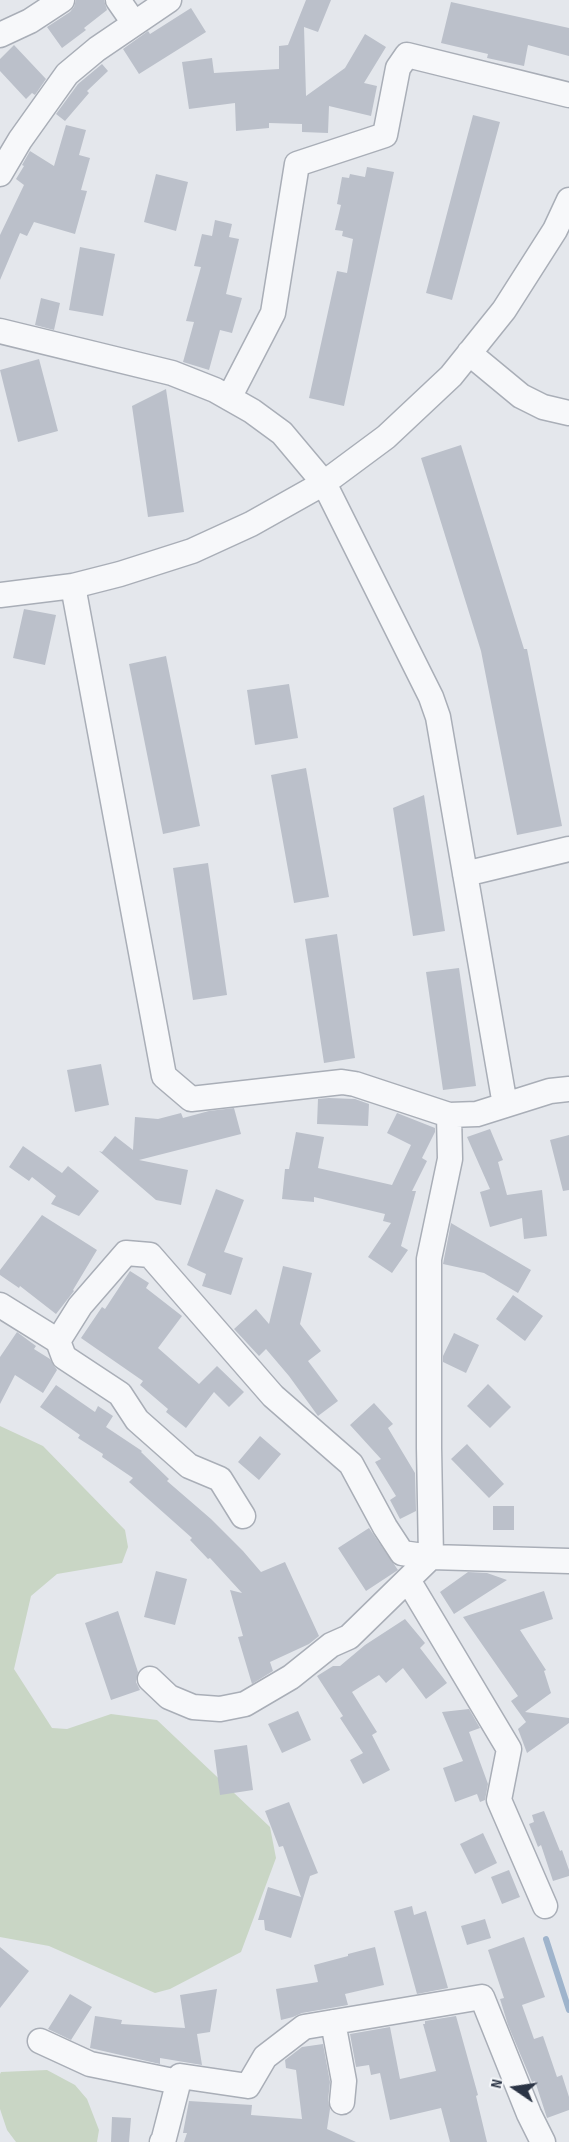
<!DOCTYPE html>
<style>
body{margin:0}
#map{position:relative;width:569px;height:2142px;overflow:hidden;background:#e4e7ec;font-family:"Sofia Sans Condensed",sans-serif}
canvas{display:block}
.north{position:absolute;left:485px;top:2058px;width:60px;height:60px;-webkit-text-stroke:4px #f4f6f9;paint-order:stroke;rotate:283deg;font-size:16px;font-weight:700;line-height:24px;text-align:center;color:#2b3445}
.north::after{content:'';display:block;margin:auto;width:21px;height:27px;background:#2b3445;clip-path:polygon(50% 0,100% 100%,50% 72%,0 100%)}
</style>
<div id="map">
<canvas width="569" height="2142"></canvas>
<div class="north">N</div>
</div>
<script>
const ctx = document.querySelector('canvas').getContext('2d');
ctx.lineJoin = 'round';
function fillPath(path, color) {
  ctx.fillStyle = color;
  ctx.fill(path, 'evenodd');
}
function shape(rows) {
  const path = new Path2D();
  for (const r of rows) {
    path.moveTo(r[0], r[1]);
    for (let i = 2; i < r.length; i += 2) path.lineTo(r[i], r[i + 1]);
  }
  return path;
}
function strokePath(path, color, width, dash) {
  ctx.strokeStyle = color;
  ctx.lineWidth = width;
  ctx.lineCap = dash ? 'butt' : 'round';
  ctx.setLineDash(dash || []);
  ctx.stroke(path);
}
fillPath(shape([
 [0,1426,43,1446,125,1530,128,1547,122,1563,57,1574,31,1596,14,1669,52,1728,67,1729,111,1714,157,1720,270,1827,276,1858,241,1952,170,1989,155,1993,49,1946,0,1937],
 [47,2070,75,2085,87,2099,99,2130,97,2142,16,2142,7,2130,0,2109,0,2074,1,2072]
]), '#c9d6c5');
strokePath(shape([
 [546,1939,569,2010]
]), '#9fb4cc', 6);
fillPath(shape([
 [76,0,104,0,107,10,84,28,86,30,62,48,47,27,70,12,74,7],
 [306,0,331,0,318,32,304,27,306,96,345,68,365,34,386,47,364,83,377,86,371,116,329,106,328,133,302,132,302,124,269,123,269,128,236,131,235,103,189,109,182,62,212,58,214,73,279,69,279,46,288,45],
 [451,2,569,28,569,56,528,45,524,66,487,58,488,54,441,43],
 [191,8,206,32,139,74,123,49,148,31,150,34],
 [14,45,46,79,35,95,32,93,26,99,0,71,0,59],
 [102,64,108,71,87,91,89,93,65,121,56,114,78,84],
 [473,115,500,122,452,300,426,293],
 [66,125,86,130,79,155,90,158,81,190,87,191,75,234,34,222,27,236,20,233,0,280,0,235,24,185,16,179,24,166,22,165,30,151,54,166],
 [367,167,394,172,344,406,309,398,337,271,347,273,353,239,342,236,343,231,335,230,341,205,337,204,342,177,349,178,350,174,365,177],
 [156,174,188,182,176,231,144,222],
 [215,220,232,224,229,237,239,239,226,294,242,298,232,333,220,330,209,370,183,362,194,322,186,321,201,267,194,266,202,234,212,236],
 [80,247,115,254,103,316,69,310],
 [41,298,60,303,54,330,35,325],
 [39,359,58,431,18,442,0,370],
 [166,389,184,512,148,517,132,406],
 [461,445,524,649,527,649,562,826,517,835,481,651,421,458],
 [24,609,56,615,45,665,13,658],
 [166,656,200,826,163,834,129,664],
 [289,684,298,738,255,745,247,690],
 [306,768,329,897,294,903,271,775],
 [424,795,445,931,413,936,393,808],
 [208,863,227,995,193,1000,173,868],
 [337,934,355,1058,324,1063,305,939],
 [459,968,476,1086,443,1090,426,972],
 [101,1064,109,1105,75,1112,67,1070],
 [329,1098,355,1099,369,1104,368,1126,317,1124,318,1099],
 [234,1108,241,1134,139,1160,188,1170,181,1205,156,1200,99,1151,102,1152,115,1136,133,1150,135,1117,158,1119,181,1113,183,1118,209,1111],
 [397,1113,435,1128,435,1132,422,1158,427,1161,412,1191,416,1191,401,1246,408,1250,392,1273,368,1257,391,1223,383,1221,385,1214,314,1197,314,1202,282,1199,285,1169,289,1169,296,1132,324,1137,318,1168,392,1185,411,1145,387,1133],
 [490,1129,503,1160,498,1162,507,1195,542,1190,547,1236,524,1239,522,1218,490,1227,480,1192,490,1189,467,1137],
 [569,1135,569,1190,563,1191,550,1140],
 [23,1146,62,1173,68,1166,99,1191,79,1216,51,1204,56,1196,32,1177,29,1181,9,1167],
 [216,1189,244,1200,224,1252,243,1258,231,1295,202,1286,206,1274,187,1265],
 [42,1215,97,1250,73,1290,74,1291,56,1314,20,1286,19,1288,0,1275,0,1270],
 [451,1223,531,1270,518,1293,484,1273,443,1264],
 [283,1266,312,1273,300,1324,321,1351,308,1361,338,1401,318,1416,289,1376,266,1349,259,1356,234,1329,256,1309,269,1324],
 [130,1271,149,1283,146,1288,182,1316,158,1348,199,1384,217,1366,244,1392,229,1407,214,1392,186,1428,166,1412,168,1409,140,1385,143,1381,81,1338,102,1307,105,1309],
 [513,1295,543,1316,525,1341,496,1319],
 [17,1332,36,1346,34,1349,50,1359,57,1370,43,1393,15,1375,0,1404,0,1357],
 [454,1333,479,1345,466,1373,443,1362,443,1356],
 [488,1384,511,1407,490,1428,467,1406],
 [56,1385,95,1412,98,1406,113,1416,106,1427,142,1451,141,1452,169,1479,167,1481,211,1519,243,1551,261,1572,285,1562,319,1636,309,1644,270,1662,273,1671,252,1684,238,1637,243,1636,230,1590,242,1593,210,1558,208,1559,190,1540,192,1538,129,1482,133,1478,102,1457,103,1454,78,1438,80,1435,40,1407],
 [374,1403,393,1424,388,1428,415,1473,416,1511,400,1519,390,1500,396,1496,375,1462,381,1459,350,1425],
 [260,1436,281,1454,259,1480,238,1462],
 [467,1444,504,1484,489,1498,451,1459],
 [493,1506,514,1506,514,1530,493,1530],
 [369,1528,398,1570,366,1591,338,1548],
 [156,1571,187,1579,175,1625,144,1617],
 [468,1572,487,1573,507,1580,454,1614,440,1592],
 [544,1591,553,1619,520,1630,546,1670,544,1671,551,1693,525,1712,569,1718,569,1723,527,1753,518,1729,526,1722,511,1701,518,1696,463,1617],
 [118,1611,138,1672,136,1682,140,1690,111,1700,85,1623],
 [405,1619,425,1643,420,1648,447,1683,426,1699,403,1668,386,1683,379,1675,352,1692,377,1732,372,1735,390,1770,363,1784,350,1760,363,1753,340,1718,343,1716,317,1676,333,1666,340,1666,365,1645],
 [469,1709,480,1728,469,1732,488,1784,485,1800,480,1802,477,1794,455,1802,443,1768,463,1761,442,1712],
 [298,1711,311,1740,282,1753,268,1724],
 [247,1745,253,1790,220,1795,214,1750],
 [289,1802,318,1873,310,1876,291,1938,265,1930,264,1920,258,1920,268,1887,301,1897,283,1846,279,1847,265,1811],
 [544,1811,560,1851,562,1850,569,1870,569,1876,553,1881,541,1845,538,1847,529,1824,534,1822,532,1815],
 [483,1833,497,1863,475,1874,460,1844],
 [509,1870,520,1897,502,1904,491,1877],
 [412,1906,414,1915,426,1911,448,1988,417,1994,394,1911],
 [485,1919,491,1938,467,1945,461,1926],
 [524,1937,545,1997,522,2005,534,2039,543,2036,557,2077,562,2075,569,2097,569,2110,547,2118,535,2081,532,2082,508,2025,500,1999,504,1998,488,1950],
 [0,1947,29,1971,0,2008],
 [375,1947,384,1985,345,1994,348,2005,302,2013,293,2017,281,2020,276,1989,318,1982,314,1965,348,1956,348,1954],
 [217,1989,210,2032,197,2034,202,2065,160,2058,160,2064,90,2048,95,2016,122,2020,121,2024,185,2028,180,1995],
 [70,1994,92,2007,71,2040,48,2029],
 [456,2016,478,2095,476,2096,487,2142,450,2142,441,2108,390,2120,380,2073,371,2075,369,2065,356,2067,350,2034,390,2027,400,2079,436,2071,423,2024,425,2024,425,2021],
 [323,2044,330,2082,328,2101,330,2109,327,2129,356,2142,184,2142,187,2133,183,2133,189,2101,252,2105,251,2115,302,2119,296,2070,286,2068,285,2060,302,2047],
 [112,2117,131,2118,129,2142,111,2142]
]), '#bbc0ca');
const minor = shape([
 [118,0,134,23],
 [0,35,30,21,62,0],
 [0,174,20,140,67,74,97,49,169,0],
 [0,331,172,373,215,390,252,411,282,433,324,483,431,697,438,717,505,1105],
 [469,353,521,396,543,407,569,413],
 [229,398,273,313,297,164,385,135,398,68,407,55,569,95],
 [73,586,164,1076,191,1099,342,1082,355,1084,449,1115,450,1159,429,1259,429,1448,431,1557,349,1637,331,1645,291,1677,245,1704,220,1709,193,1707,169,1697,150,1679],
 [0,595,73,586,120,574,192,551,251,524,324,483,386,437,451,376,504,310,555,230,569,200],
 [465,874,569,849],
 [449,1115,477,1114,550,1091,569,1089],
 [0,1305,58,1341,80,1306,126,1253,150,1255,273,1396,351,1464,385,1527,402,1553,431,1557,569,1561],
 [58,1341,64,1357,120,1394,137,1420,189,1466,220,1479,243,1516],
 [408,1580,509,1749,499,1800,545,1906],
 [333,2022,344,2081,342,2102],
 [40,2041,90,2064,178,2082],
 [162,2142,163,2142,180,2076,248,2086,265,2057,304,2027,482,1997,529,2114,543,2142]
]);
strokePath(minor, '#a9aeb7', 27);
strokePath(minor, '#f7f8fa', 24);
</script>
